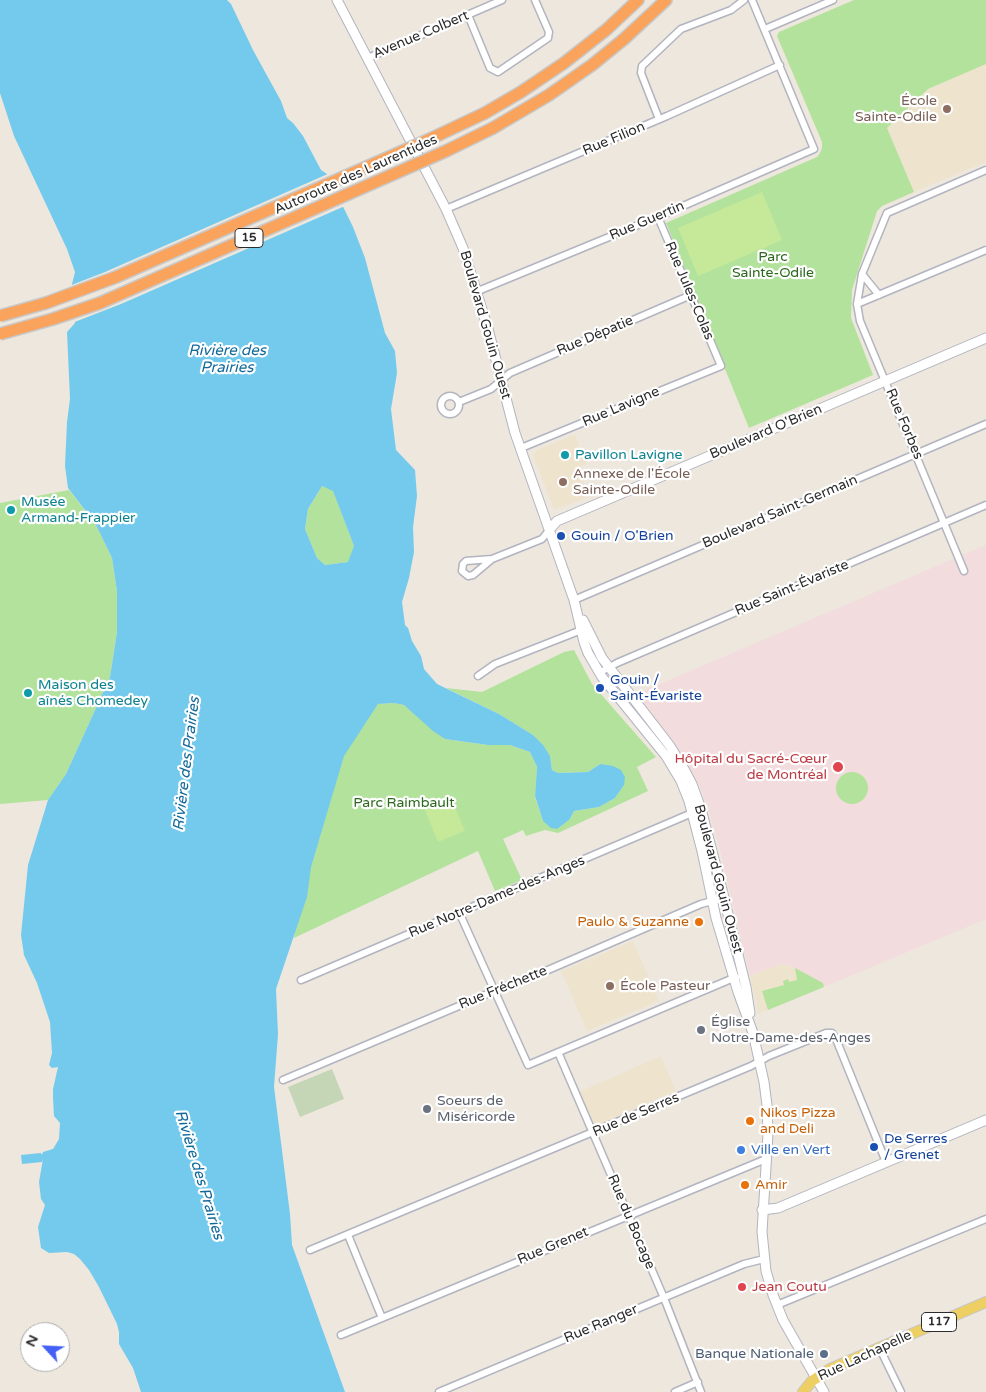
<!DOCTYPE html>
<meta charset="utf-8">
<style>
body{margin:0}
#map{position:relative;width:986px;height:1392px;overflow:hidden;background:#ede7de;font-family:"Varela Round",sans-serif}
canvas{display:block}
.north{position:absolute;left:20px;top:1322px;width:50px;height:50px;box-sizing:border-box;background:#fff;border:1px solid #ababab;border-radius:50%;rotate:295deg;font-size:14px;font-weight:700;line-height:20px;text-align:center;color:#2c2c2c}
.north::after{content:'';display:block;margin:auto;width:18px;height:22px;background:#4361f5;clip-path:polygon(50% 0,100% 100%,50% 72%,0 100%)}
</style>
<div id="map">
<canvas width="986" height="1392"></canvas>
<div class="north">N</div>
</div>
<script>
const ctx = document.querySelector('canvas').getContext('2d');
ctx.lineJoin = 'round';
function fillPath(path, color) {
  ctx.fillStyle = color;
  ctx.fill(path, 'evenodd');
}
function shape(rows) {
  const path = new Path2D();
  for (const r of rows) {
    if (r.length === 3) {
      path.moveTo(r[0] + r[2], r[1]);
      path.arc(r[0], r[1], r[2], 0, 2 * Math.PI);
      continue;
    }
    path.moveTo(r[0], r[1]);
    for (let i = 2; i < r.length; i += 2) path.lineTo(r[i], r[i + 1]);
  }
  return path;
}
function strokePath(path, color, width, dash) {
  ctx.strokeStyle = color;
  ctx.lineWidth = width;
  ctx.lineCap = dash ? 'butt' : 'round';
  ctx.setLineDash(dash || []);
  ctx.stroke(path);
}
function write(font, color, halo, rows, align = 'center') {
  ctx.font = font + ' "Varela Round",sans-serif';
  ctx.lineWidth = 4.5;
  ctx.setLineDash([]);
  ctx.textBaseline = 'middle';
  ctx.strokeStyle = halo;
  ctx.fillStyle = color;
  for (const [text, x, y, turn = 0] of rows) {
    ctx.save();
    ctx.translate(x, y);
    ctx.rotate((+turn || 0) * Math.PI / 180);
    ctx.textAlign = isNaN(turn) ? turn : align;
    if (halo) ctx.strokeText(text, 0, 0);
    ctx.fillText(text, 0, 0);
    ctx.restore();
  }
}
fillPath(shape([
 [986,64,986,162,914,192,887,128,928,89],
 [575,434,586,464,577,468,589,497,554,510,533,455,537,450],
 [633,941,659,1001,587,1031,561,971],
 [784,964,795,968,823,983,824,987,758,1014,756,1005,757,1004,756,1000,755,1000,750,976,775,966],
 [661,1056,676,1091,594,1127,579,1092]
]), '#eee4ce');
fillPath(shape([
 [986,545,986,919,824,987,823,983,795,968,784,964,775,966,750,976,716,834,708,810,710,809,709,805,707,806,699,784,684,757,636,694]
]), '#f3dcdd');
fillPath(shape([
 [854,0,986,0,986,64,928,89,887,128,914,192,882,206,877,211,852,290,851,318,873,375,749,428,725,369,722,368,722,358,666,223,817,157,820,153,822,148,822,142,777,36,779,32],
 [322,486,333,490,354,546,349,562,325,565,317,558,305,529,308,509],
 [69,490,95,523,112,558,117,591,117,632,110,677,66,774,48,800,0,804,0,503],
 [574,650,592,684,656,757,637,767,648,791,558,833,545,830,526,836,523,830,503,839,522,880,495,891,478,851,294,938,299,898,339,753,378,704,394,703,404,705,445,739,488,745,510,745,530,752,537,767,535,797,543,821,570,819,574,811,599,807,615,798,624,784,600,764,588,772,558,773,552,770,550,756,533,735,499,714,446,688,482,692,564,652],
 [852,788,16],
 [795,968,823,983,824,987,768,1010,762,991,784,985,783,981,788,979,789,982,797,980]
]), '#b3e29c');
fillPath(shape([
 [332,1069,344,1099,300,1117,288,1087]
]), '#c5d6b6');
fillPath(shape([
 [762,192,782,240,698,276,678,228],
 [450,796,465,831,438,842,424,808]
]), '#c5e999');
fillPath(shape([
 [0,0,227,0,231,4,253,50,281,101,287,118,293,123,303,136,321,170,327,174,353,227,365,258,385,333,395,351,397,373,391,409,396,450,415,470,417,496,413,527,414,552,409,578,402,602,405,625,408,628,412,641,421,656,424,669,437,684,499,714,533,735,543,745,550,756,552,770,558,773,588,772,600,764,613,766,621,770,625,777,624,785,615,798,599,807,574,811,570,819,557,829,551,828,543,821,535,796,537,767,530,752,510,745,488,745,445,739,433,731,404,705,394,703,378,704,344,756,311,867,307,897,276,989,278,1034,274,1087,290,1214,292,1245,345,1392,141,1392,133,1368,119,1344,119,1332,117,1324,99,1287,89,1270,80,1259,74,1254,67,1252,49,1253,41,1248,38,1227,45,1205,41,1199,39,1182,43,1159,42,1162,22,1164,21,1155,41,1153,42,1155,43,1152,53,1149,59,1139,60,1123,54,1116,53,1098,53,1089,58,1067,52,1068,49,1065,52,1053,50,1022,37,983,24,955,21,935,28,865,48,800,66,774,110,677,117,632,117,591,112,558,95,523,68,488,65,466,67,422,70,399,67,332,75,323,72,284,75,272,67,249,14,136,0,93],
 [322,486,333,491,354,546,348,562,325,565,317,558,305,529,308,509]
]), '#74caec');
fillPath(shape([
 [330,173,345,206,121,304,72,323,69,286,105,272]
]), '#ede7de');
const street = shape([
 [468,15,490,68,498,72,548,38,549,32,535,0],
 [765,29,833,0],
 [368,58,502,0],
 [659,119,641,73,642,66,681,29,731,10,744,0],
 [446,209,667,116,780,65],
 [862,274,879,295],
 [478,291,660,216,814,149,752,0],
 [857,304,986,250],
 [450,405,9],
 [459,402,491,389,510,373,691,295],
 [521,448,721,366,658,217],
 [492,559,466,561,463,564,462,571,468,576,473,575,492,559,542,539,550,529],
 [964,571,860,321,857,304,862,274,887,213,986,170],
 [574,600,986,424],
 [599,673,617,663,986,505],
 [478,676,495,664,584,629],
 [459,912,528,1065,736,977],
 [301,980,692,813],
 [558,1052,664,1298,701,1392],
 [283,1080,504,987,548,970,701,904,724,898],
 [348,1235,382,1318],
 [310,1250,751,1066,769,1056,826,1033,832,1033,836,1039,886,1162],
 [777,1305,986,1219],
 [341,1335,766,1159],
 [879,1347,901,1392],
 [439,1392,744,1264,764,1259],
 [675,1392,698,1382]
]);
const secondary = shape([
 [337,0,446,209,463,248,488,329,515,433,574,600,584,642,588,653,602,677,666,756,681,781,689,801,702,851,716,918,738,992,753,1033,764,1082,767,1105,768,1134,762,1232,766,1271,773,1295,783,1320,824,1392],
 [550,529,557,521,986,338],
 [583,620,602,658,670,746,684,769,692,784,701,809,722,890,746,987,750,1013],
 [762,1210,778,1208,986,1120]
]);
const primary = shape([
 [803,1392,812,1381,830,1369,986,1302]
]);
const highway = shape([
 [485,113,521,92,564,63,606,30,638,0],
 [493,128,549,95,592,65,624,39,666,0]
]);
strokePath(street, '#b2b4bf', 9);
strokePath(secondary, '#b2b4bf', 11);
strokePath(primary, '#c8c8c8', 12);
strokePath(highway, '#c8c8c8', 14);
strokePath(street, '#fff', 6);
strokePath(secondary, '#fff', 9);
strokePath(primary, '#edcf63', 10);
strokePath(highway, '#faa35c', 11);
const highwayBridge = shape([
 [0,316,46,303,116,277,428,140,485,113],
 [0,334,53,319,100,303,446,151,493,128]
]);
strokePath(highwayBridge, '#c8c8c8', 14, []);
strokePath(highwayBridge, '#faa35c', 11);
for (const [x, y, r, color] of [
 [947,109,5,"#8d6e63"],
 [565,455,5,"#0f9aa8"],
 [563,482,5,"#8d6e63"],
 [11,510,5,"#0f9aa8"],
 [561,536,5,"#1a4fb4"],
 [600,688,5,"#1a4fb4"],
 [28,693,5,"#0f9aa8"],
 [838,767,6,"#e0444e"],
 [699,922,5,"#e8710a"],
 [610,986,5,"#8d6e63"],
 [701,1030,5,"#6b7280"],
 [427,1109,5,"#6b7280"],
 [750,1121,5,"#e8710a"],
 [874,1147,5,"#1a4fb4"],
 [741,1150,5,"#3f7fe0"],
 [745,1185,5,"#e8710a"],
 [742,1287,5,"#e0444e"],
 [824,1354,5,"#5c6f8a"]
]) {
  const dot = new Path2D();
  dot.arc(x, y, r, 0, 2 * Math.PI);
  ctx.fillStyle = color;
  ctx.fill(dot);
  strokePath(dot, '#fff', 2);
}
for (const [x, y, w] of [
 [249,238,28],
 [939,1322,35]
]) {
  const box = new Path2D();
  box.roundRect(x - w / 2, y - 9.5, w, 19, 4);
  ctx.fillStyle = '#fff';
  ctx.fill(box);
  strokePath(box, '#2c2c2c', 1);
}
write('bold 12px', '#2c2c2c', null, [
 ["15",249,238],
 ["117",939,1322]
]);
write('14px', '#2c2c2c', '#fff', [
 ["Avenue Colbert",421,35,-23],
 ["Rue Filion",614,139,-23],
 ["Autoroute des Laurentides",356,175,-24],
 ["Rue Guertin",647,221,-23],
 ["Rue Jules-Colas",689,291,67],
 ["Boulevard Gouin Ouest",485,325,74],
 ["Rue Dépatie",595,336,-23],
 ["Rue Lavigne",621,407,-23],
 ["Rue Forbes",904,424,67],
 ["Boulevard O'Brien",766,432,-23],
 ["Boulevard Saint-Germain",780,512,-23],
 ["Rue Saint-Évariste",792,588,-23],
 ["Boulevard Gouin Ouest",718,879,75],
 ["Rue Notre-Dame-des-Anges",497,897,-23],
 ["Rue Fréchette",503,988,-22],
 ["Rue de Serres",636,1115,-23],
 ["Rue du Bocage",631,1222,67],
 ["Rue Grenet",553,1246,-23],
 ["Rue Ranger",601,1324,-23],
 ["Rue Lachapelle",865,1356,-25]
]);
write('14px', '#785e54', '#fff', [
 ["École",937,101,"right"],
 ["Sainte-Odile",937,117,"right"],
 ["Annexe de l'École",573,474],
 ["Sainte-Odile",573,490],
 ["École Pasteur",620,986]
], 'left');
write('14px', '#2b681c', '#fff', [
 ["Parc",773,257],
 ["Sainte-Odile",773,273],
 ["Parc Raimbault",404,803]
]);
write('14px', '#0d838f', '#fff', [
 ["Pavillon Lavigne",575,455],
 ["Musée",21,502],
 ["Armand-Frappier",21,518],
 ["Maison des",38,685],
 ["aînés Chomedey",38,701]
], 'left');
write('14px', '#164399', '#fff', [
 ["Gouin / O'Brien",571,536],
 ["Gouin /",610,680],
 ["Saint-Évariste",610,696],
 ["De Serres",884,1139],
 ["/ Grenet",884,1155]
], 'left');
write('14px', '#be3a42', '#fff', [
 ["Hôpital du Sacré-Cœur",827,759],
 ["de Montréal",827,775],
 ["Jean Coutu",752,1287,"left"]
], 'right');
write('14px', '#c56008', '#fff', [
 ["Paulo & Suzanne",689,922,"right"],
 ["Nikos Pizza",760,1113],
 ["and Deli",760,1129],
 ["Amir",755,1185]
], 'left');
write('14px', '#5b616d', '#fff', [
 ["Église",711,1022],
 ["Notre-Dame-des-Anges",711,1038],
 ["Soeurs de",437,1101],
 ["Miséricorde",437,1117]
], 'left');
write('14px', '#366cbe', '#fff', [
 ["Ville en Vert",751,1150]
], 'left');
write('14px', '#4e5e75', '#fff', [
 ["Banque Nationale",814,1354]
], 'right');
write('italic 15px', '#11699a', '#fff', [
 ["Rivière des",227,351],
 ["Prairies",227,368],
 ["Rivière des Prairies",187,764,-83],
 ["Rivière des Prairies",199,1175,73]
]);
</script>
